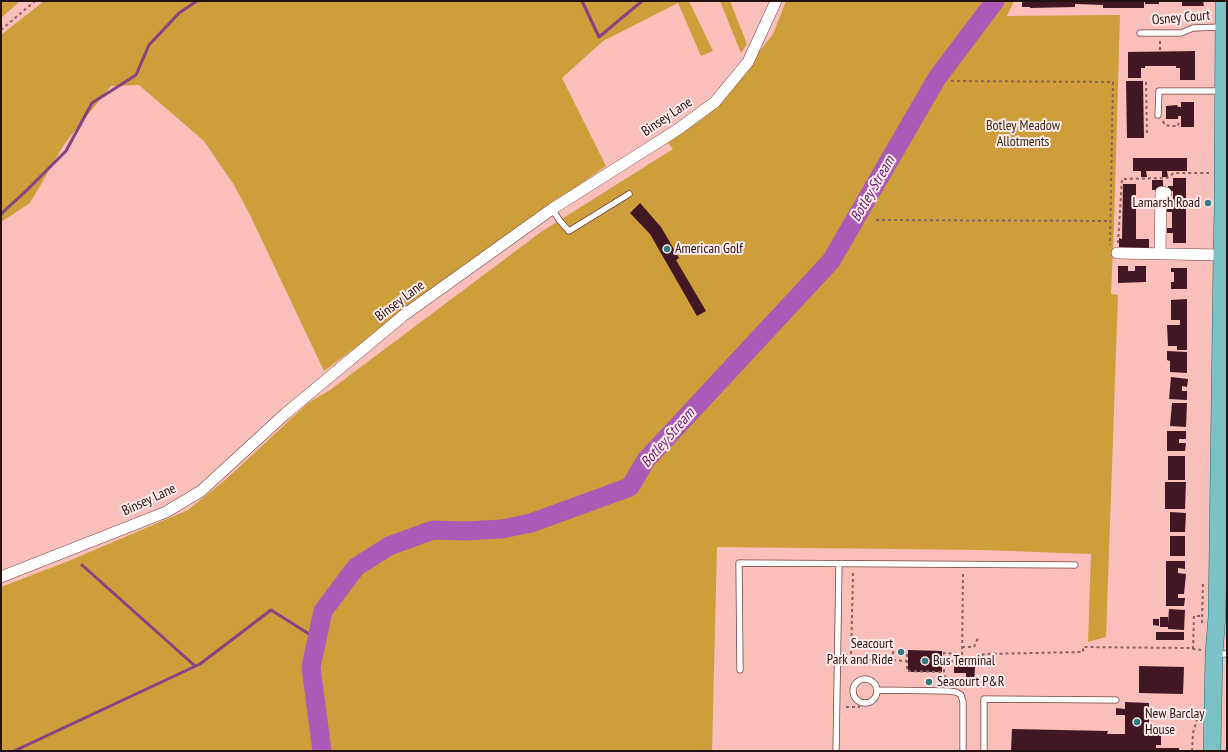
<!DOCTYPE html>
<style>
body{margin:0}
#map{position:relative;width:1228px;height:752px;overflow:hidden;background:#f9bfba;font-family:"PT Sans Narrow",sans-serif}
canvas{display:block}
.frame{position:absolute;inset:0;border:2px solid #261111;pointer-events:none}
</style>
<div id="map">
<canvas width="1228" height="752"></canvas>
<div class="frame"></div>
</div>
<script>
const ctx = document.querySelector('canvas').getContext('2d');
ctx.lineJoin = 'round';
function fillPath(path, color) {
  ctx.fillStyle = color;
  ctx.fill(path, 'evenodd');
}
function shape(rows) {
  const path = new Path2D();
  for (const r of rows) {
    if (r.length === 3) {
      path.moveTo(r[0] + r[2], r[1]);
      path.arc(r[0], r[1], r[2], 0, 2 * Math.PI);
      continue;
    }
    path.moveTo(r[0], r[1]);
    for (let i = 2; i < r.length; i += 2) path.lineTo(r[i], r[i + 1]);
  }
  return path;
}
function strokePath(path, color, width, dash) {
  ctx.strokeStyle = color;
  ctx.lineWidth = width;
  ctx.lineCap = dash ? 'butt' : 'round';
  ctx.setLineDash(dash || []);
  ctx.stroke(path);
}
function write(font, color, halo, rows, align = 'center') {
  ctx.font = font + ' "PT Sans Narrow",sans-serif';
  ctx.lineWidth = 4;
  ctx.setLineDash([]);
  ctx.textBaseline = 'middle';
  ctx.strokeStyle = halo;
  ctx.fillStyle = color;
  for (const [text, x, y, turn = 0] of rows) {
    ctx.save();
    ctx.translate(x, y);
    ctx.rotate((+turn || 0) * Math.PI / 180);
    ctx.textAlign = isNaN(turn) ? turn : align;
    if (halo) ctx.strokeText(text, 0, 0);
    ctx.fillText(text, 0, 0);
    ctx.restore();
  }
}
fillPath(shape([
 [1,1,20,1,1,18],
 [44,1,689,1,713,51,701,56,678,3,603,41,562,78,606,166,475,258,324,371,250,215,234,185,204,141,139,85,111,86,65,143,30,203,1,222,1,35],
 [720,1,730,1,747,44,741,53],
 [786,1,1014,1,1007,16,1120,15,1114,226,1111,294,1118,295,1106,637,1088,642,1091,554,983,550,717,547,712,751,1,751,1,587,71,560,188,510,224,481,308,403,330,390,541,232,673,149,668,143,722,99,773,34]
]), '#cd9e3a');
strokePath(shape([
 [582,1,599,37,642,1],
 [1,214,27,190,66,151,92,103,136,75,149,45,179,13,197,1],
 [82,565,195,666],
 [14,751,200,664,271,610,317,639]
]), '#844385', 3);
strokePath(shape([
 [322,751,311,667,323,611,356,567,389,546,433,530,465,531,502,529,531,523,630,487,646,460,831,261,937,78,995,1]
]), '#ad59b7', 19);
fillPath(shape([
 [1022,1,1144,1,1144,8,1103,8,1103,5,1075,4,1075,7,1030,8,1030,7,1022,7],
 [1145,1,1159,1,1159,4,1145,4],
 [1182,1,1203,1,1204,6,1182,6],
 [1195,51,1195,80,1180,80,1180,68,1176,68,1176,66,1145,66,1145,68,1141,68,1141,78,1128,78,1128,52],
 [1126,81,1143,81,1144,138,1127,138],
 [1181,102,1194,102,1194,127,1181,127,1181,116,1178,116,1178,119,1166,119,1166,106,1177,105,1178,107,1181,107],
 [1133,158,1187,158,1187,171,1167,171,1168,177,1162,177,1162,171,1146,171,1147,177,1141,177,1141,171,1133,171],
 [1173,178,1186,178,1186,243,1173,243,1173,233,1167,233,1167,228,1172,228,1172,212,1167,212,1167,207,1173,207,1173,191,1168,191,1168,186,1173,186],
 [1152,180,1163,180,1163,190,1152,190],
 [1123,184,1136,184,1136,239,1149,239,1149,249,1119,248,1119,238,1122,239],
 [640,203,661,227,679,258,676,260,706,311,697,316,650,234,630,213],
 [1118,266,1128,266,1128,271,1135,271,1135,266,1146,266,1146,282,1118,283],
 [1171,268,1187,268,1187,289,1171,289,1171,282,1174,282,1174,272,1171,272],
 [1187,299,1187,350,1177,350,1177,346,1168,346,1167,325,1180,325,1180,320,1171,320,1171,300],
 [1167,351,1187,352,1187,373,1170,372,1170,361,1167,360],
 [1171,377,1188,379,1187,387,1182,386,1182,391,1187,391,1187,400,1169,399],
 [1172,403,1187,403,1186,427,1170,426],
 [1167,431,1186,431,1186,439,1179,439,1179,443,1186,443,1185,451,1167,451],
 [1168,456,1185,456,1185,480,1168,480],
 [1165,482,1186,482,1185,509,1165,509],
 [1170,512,1186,513,1185,532,1170,532],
 [1170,536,1185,536,1185,556,1170,556],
 [1166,561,1185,561,1185,569,1178,568,1178,573,1186,574,1184,594,1178,594,1178,598,1185,598,1184,606,1166,606],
 [1169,609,1185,610,1184,630,1168,629,1168,627,1160,627,1160,617,1168,617,1168,623],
 [1153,619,1159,619,1159,626,1153,625],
 [1156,632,1184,632,1184,640,1156,640],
 [908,650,942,651,942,672,908,672],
 [954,665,975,666,974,686,966,685,966,673,954,673],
 [1139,666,1184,667,1183,694,1139,693],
 [1125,702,1149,703,1149,731,1161,732,1161,745,1156,745,1156,748,1179,748,1179,751,1011,751,1012,729,1108,731,1107,734,1125,734,1125,715,1116,715,1116,708,1125,709]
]), '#411724');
const lane = shape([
 [1140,33,1181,33,1193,28,1221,27],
 [1158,115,1159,91,1222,91],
 [552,209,560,221,569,231,629,194],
 [1216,654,1227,654],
 [740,670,739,563,1075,565],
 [865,691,12],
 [877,690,948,691,956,692,961,695,963,702,963,751],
 [836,751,839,564],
 [984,751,984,699,1116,700]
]);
const street = shape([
 [1117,253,1222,255],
 [1160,254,1161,192,1166,193],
 [1,577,166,512,201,491,285,414,404,315,552,209,677,130,715,102,748,62,776,1]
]);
const primary = shape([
 [1212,751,1214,654,1217,616,1218,544,1222,255,1223,209,1224,1]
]);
strokePath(lane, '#734240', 7);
strokePath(street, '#734240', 12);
strokePath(primary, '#24686e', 18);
strokePath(shape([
 [1,30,35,1],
 [1160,50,1160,40],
 [951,81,1113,82,1110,245],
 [1146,82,1147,136],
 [1163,121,1165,125,1171,126,1178,126,1179,120],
 [876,220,1110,221],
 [1118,243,1122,179,1167,178,1174,173,1209,173],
 [1202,623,1203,583],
 [962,647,974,647,978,638],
 [1193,649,1194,616,1202,616],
 [851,660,853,572],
 [887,660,893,660,893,652,907,652,907,671,944,672],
 [893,660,907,661],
 [944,661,957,661],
 [962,661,963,573],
 [846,662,846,660,887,660,887,640],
 [947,684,944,672,944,653,957,654,957,661,973,661,984,654,1083,652,1083,647,1188,648,1201,650],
 [846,707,859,707,861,702],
 [1192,751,1193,733,1199,713]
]), '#8a6361', 2, [3, 3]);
strokePath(lane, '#fff', 5.5);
strokePath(street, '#fff', 11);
strokePath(primary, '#7bc1c6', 17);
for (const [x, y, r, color] of [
 [1208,203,4,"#317a80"],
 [667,249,4,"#317a80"],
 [901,652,4,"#317a80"],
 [925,661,4,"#317a80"],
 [929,682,4,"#317a80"],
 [1137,722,4,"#317a80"]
]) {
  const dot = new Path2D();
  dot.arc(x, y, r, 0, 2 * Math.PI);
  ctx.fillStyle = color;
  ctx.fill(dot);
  strokePath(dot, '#feebea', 1.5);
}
write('14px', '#261111', '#feebea', [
 ["Osney Court",1181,18,-5],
 ["Binsey Lane",667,117,-34],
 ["Binsey Lane",400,301,-37],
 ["Binsey Lane",149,500,-25]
]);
write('14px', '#372c16', '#feebea', [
 ["Botley Meadow",1023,126],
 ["Allotments",1023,142]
]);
write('14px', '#261111', '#feebea', [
 ["Lamarsh Road",1200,203,"right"],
 ["American Golf",675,249],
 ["Seacourt",893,644,"right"],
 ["Park and Ride",893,660,"right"],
 ["Bus Terminal",933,661],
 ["Seacourt P&R",937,682],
 ["New Barclay",1145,714],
 ["House",1145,730]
], 'left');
write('italic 15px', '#65166f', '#feebea', [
 ["Botley Stream",873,189,-60],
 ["Botley Stream",668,438,-49]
]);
</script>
